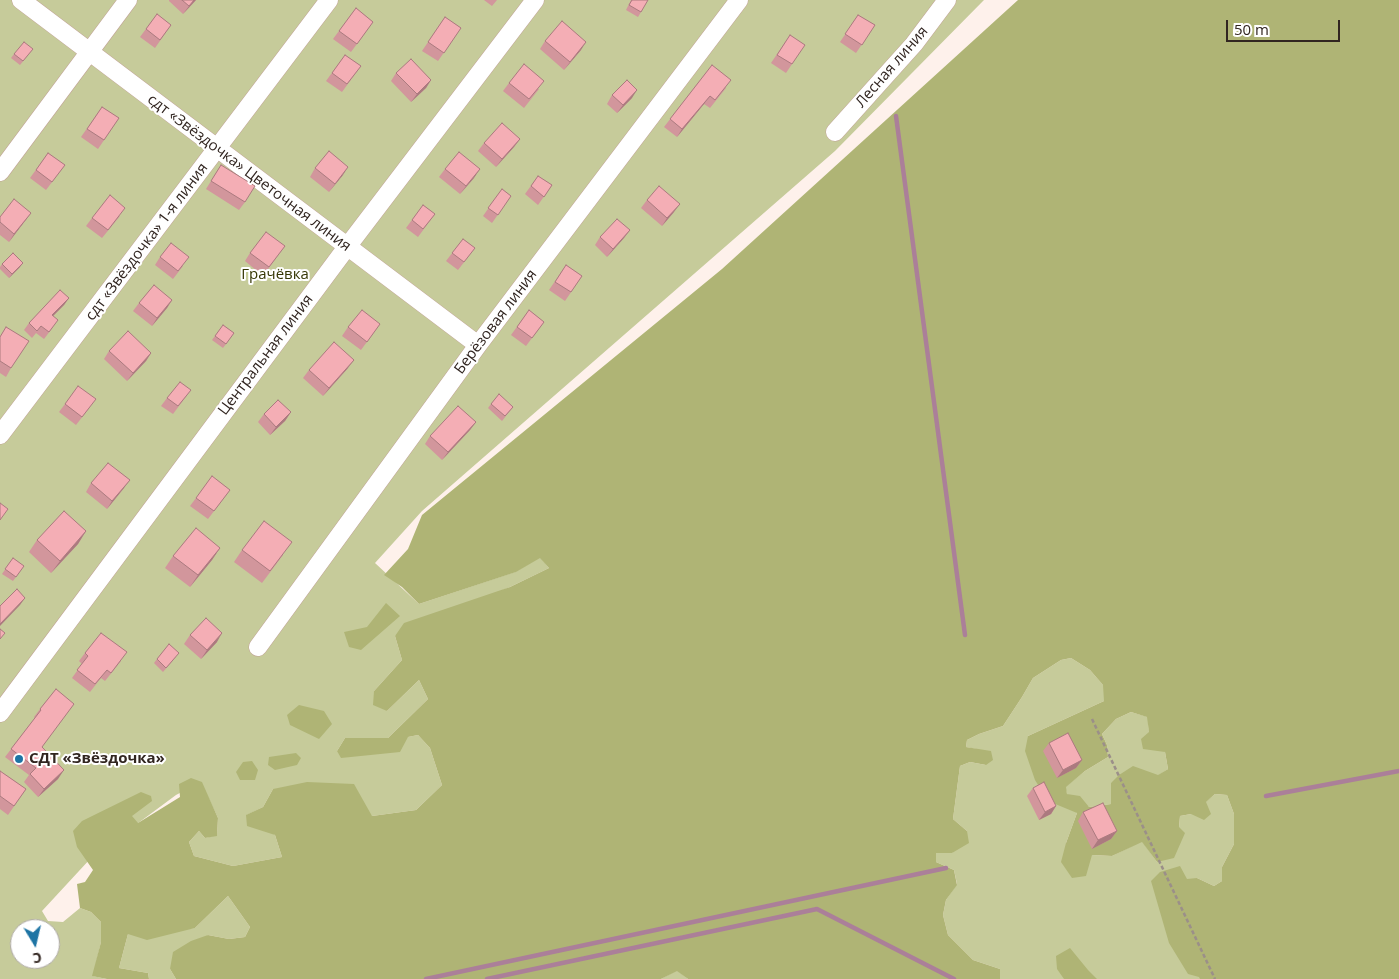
<!DOCTYPE html>
<meta charset="utf-8">
<style>
body{margin:0}
#map{position:relative;width:1399px;height:979px;overflow:hidden;background:#fef1eb;font-family:"Open Sans",sans-serif}
canvas{display:block}
.north{position:absolute;left:10px;top:919px;width:50px;height:50px;box-sizing:border-box;background:#fff;border:1px solid #ada8a6;border-radius:50%;rotate:171deg;font-size:14px;font-weight:700;line-height:20px;text-align:center;color:#312520}
.north::after{content:'';display:block;margin:auto;width:18px;height:22px;background:#1d74a4;clip-path:polygon(50% 0,100% 100%,50% 72%,0 100%)}
.scale{position:absolute;left:1226px;top:20px;width:114px;height:22px;box-sizing:border-box;border:2px solid #312520;border-top:0;padding-left:6px;font-size:15px;line-height:18px;white-space:nowrap;color:#312520;-webkit-text-stroke:4px #fff;paint-order:stroke}
</style>
<div id="map">
<canvas width="1399" height="979"></canvas>
<div class="north">С</div>
<div class="scale">50 m</div>
</div>
<script>
const ctx = document.querySelector('canvas').getContext('2d');
ctx.lineJoin = 'round';
function fillPath(path, color) {
  ctx.fillStyle = color;
  ctx.fill(path, 'evenodd');
}
function shape(rows) {
  const path = new Path2D();
  for (const r of rows) {
    path.moveTo(r[0], r[1]);
    for (let i = 2; i < r.length; i += 2) path.lineTo(r[i], r[i + 1]);
  }
  return path;
}
function strokePath(path, color, width, dash) {
  ctx.strokeStyle = color;
  ctx.lineWidth = width;
  ctx.lineCap = dash ? 'butt' : 'round';
  ctx.setLineDash(dash || []);
  ctx.stroke(path);
}
function write(font, color, halo, rows, align = 'center') {
  ctx.font = font + ' "Open Sans",sans-serif';
  ctx.lineWidth = 4;
  ctx.setLineDash([]);
  ctx.textBaseline = 'middle';
  ctx.strokeStyle = halo;
  ctx.fillStyle = color;
  for (const [text, x, y, turn = 0] of rows) {
    ctx.save();
    ctx.translate(x, y);
    ctx.rotate((+turn || 0) * Math.PI / 180);
    ctx.textAlign = isNaN(turn) ? turn : align;
    if (halo) ctx.strokeText(text, 0, 0);
    ctx.fillText(text, 0, 0);
    ctx.restore();
  }
}
fillPath(shape([
 [0,0,984,0,835,151,422,511,375,563,419,604,515,572,540,557,549,568,510,587,395,636,402,660,374,691,387,711,419,680,428,699,388,738,345,738,337,751,418,735,430,748,442,785,416,810,372,816,273,789,263,807,247,815,275,835,282,857,233,866,194,856,189,842,199,831,205,838,217,835,218,818,201,782,176,795,91,858,42,911,48,921,63,922,80,908,91,912,101,922,101,942,93,976,107,979,0,979],
 [20,929,50,929,50,959,20,959],
 [1071,658,1090,670,1104,686,1104,701,1028,736,1077,813,1066,843,1092,855,1112,856,1142,841,1157,862,1179,827,1180,816,1191,814,1215,794,1227,795,1234,814,1234,844,1222,867,1222,881,1214,886,1197,878,1200,979,1000,979,1000,969,973,960,948,935,943,915,946,900,957,884,954,870,936,862,936,853,952,853,967,831,953,819,960,766,970,762,986,765,976,749,966,747,967,740,979,734,1003,726,1022,697,1033,678,1061,660],
 [1131,712,1148,717,1149,732,1165,752,1168,769,1159,775,1111,783,1111,804,1089,807,1067,794,1065,787,1085,771,1108,757,1107,745,1102,734,1116,719],
 [228,896,250,927,245,937,229,939,208,935,170,969,176,979,149,979,148,973,119,968,128,934,195,928],
 [677,970,688,979,661,979]
]), '#c6cb9a');
fillPath(shape([
 [1018,0,1399,0,1399,979,1200,979,1199,977,1188,974,1169,943,1151,881,1160,872,1180,866,1187,879,1197,878,1214,886,1222,881,1222,867,1234,844,1234,814,1227,795,1215,794,1206,802,1211,814,1204,820,1191,814,1180,816,1179,827,1185,833,1174,858,1157,862,1142,842,1112,856,1092,855,1086,876,1072,878,1061,862,1066,843,1077,813,1048,801,1035,780,1025,751,1028,736,1104,701,1103,685,1090,670,1071,658,1061,660,1033,678,1022,697,1003,726,979,734,967,740,966,747,991,751,993,760,986,765,970,762,960,766,953,819,967,831,969,843,952,853,936,853,936,862,954,870,957,885,946,900,943,915,948,935,973,960,1000,969,1000,979,688,979,677,971,661,979,176,979,170,969,173,952,191,941,208,935,229,939,245,937,250,927,228,896,195,928,147,940,128,934,119,968,148,973,149,979,107,979,92,976,101,942,101,922,91,912,80,908,77,884,85,882,93,870,77,847,73,831,82,821,141,792,151,796,152,801,132,816,138,823,180,797,179,784,191,778,202,782,218,818,217,836,205,838,199,831,189,842,194,856,233,866,282,857,275,835,247,826,246,815,263,807,273,789,307,782,354,784,372,816,416,810,442,785,430,748,418,735,408,737,400,752,341,758,337,751,345,738,388,738,428,699,419,680,387,711,373,705,374,691,402,660,395,636,404,623,510,587,549,568,540,558,516,572,419,604,402,587,384,575,408,549,422,515,722,269],
 [1131,712,1147,717,1149,732,1141,739,1143,749,1165,752,1168,769,1158,775,1133,766,1119,775,1111,783,1111,804,1089,807,1080,796,1067,794,1066,787,1085,771,1108,757,1107,745,1102,734,1116,719],
 [386,603,400,616,361,650,349,647,344,632,367,627],
 [299,705,324,711,332,724,319,739,290,725,287,715],
 [296,753,301,758,297,765,275,770,268,765,269,757],
 [252,761,258,770,255,780,240,780,236,772,243,762],
 [1070,948,1088,970,1097,979,1064,979,1057,969,1056,956]
]), '#afb475');
strokePath(shape([
 [896,116,965,635],
 [1266,796,1399,771],
 [426,979,946,868],
 [487,979,817,909,954,979]
]), '#ab7f99', 4.5);
const minor = shape([
 [21,0,478,345],
 [835,132,914,44,947,0],
 [0,172,128,0],
 [0,435,329,0],
 [258,647,478,345,739,0],
 [0,713,347,247,535,0]
]);
strokePath(minor, '#c1a396', 19);
strokePath(shape([
 [1092,719,1215,979]
]), '#9b8f89', 2.5, [4, 2.5]);
strokePath(minor, '#fff', 18);
fillPath(shape([
 [169,0,196,0,183,14,169,1],
 [484,0,497,0,492,6],
 [631,0,648,0,638,17,626,10],
 [356,8,373,22,351,52,333,39],
 [157,14,171,25,155,48,140,37],
 [858,15,875,25,856,53,840,42],
 [445,17,461,28,438,61,422,51],
 [790,35,792,64,786,73,771,63],
 [545,41,581,50,564,70,540,49],
 [33,49,20,65,11,58,14,54],
 [345,55,361,66,342,92,326,81],
 [712,65,726,88,710,108,704,104,677,137,664,127],
 [396,73,431,80,426,88,411,102,391,81],
 [509,83,539,89,524,108,503,91],
 [612,95,632,98,617,113,607,104],
 [102,107,119,118,98,149,81,137],
 [520,139,514,147,496,167,478,151,484,143],
 [48,153,65,165,46,190,30,178],
 [221,165,245,202,239,210,206,189],
 [315,168,343,175,329,192,310,177],
 [445,169,474,178,460,194,439,177],
 [538,176,552,185,538,205,525,194],
 [502,189,511,196,492,223,483,216],
 [647,200,674,212,662,226,641,208],
 [423,205,435,214,418,237,406,228],
 [31,213,9,242,0,235,0,217],
 [120,216,102,238,86,226,92,218],
 [630,230,624,238,607,257,595,245,600,237],
 [463,239,475,248,458,270,446,261],
 [285,246,263,276,245,261,250,253],
 [160,257,183,266,173,279,155,265],
 [2,264,20,267,9,278,0,269,0,267],
 [566,265,582,276,565,301,549,290],
 [69,298,64,305,53,316,53,327,44,339,36,333,32,338,24,330,29,323],
 [172,300,167,308,152,326,133,311,139,303],
 [529,310,544,322,526,346,511,335],
 [380,324,361,350,342,336,348,327],
 [223,325,234,333,223,348,212,340],
 [6,327,11,368,6,377,0,373,0,337],
 [109,351,151,353,146,361,127,381,104,359],
 [348,368,323,396,303,378,309,370],
 [191,390,173,414,161,406,167,398],
 [65,404,90,407,76,425,59,412],
 [491,404,513,407,502,421,488,408],
 [291,412,285,421,270,435,258,422,264,414],
 [476,422,470,430,442,460,425,444,430,436],
 [91,483,124,488,107,509,86,492],
 [230,490,208,519,190,506,196,498],
 [86,531,78,544,51,573,29,552,37,540],
 [220,548,212,560,190,587,165,568,173,556],
 [242,550,283,555,262,583,234,562],
 [13,558,24,566,13,581,2,574],
 [190,635,217,642,201,659,184,644],
 [85,653,121,661,105,681,101,678,90,692,72,678,82,664,79,661],
 [176,657,163,672,154,663,157,659],
 [56,689,42,747,58,779,38,797,24,782,29,775,5,757,35,718,34,717,40,709],
 [1049,743,1082,760,1076,768,1057,778,1043,751],
 [0,771,26,789,8,815,0,809],
 [1033,788,1056,806,1051,814,1039,820,1027,796],
 [1083,812,1117,831,1111,839,1092,849,1078,821]
]), '#d2969c');
fillPath(shape([
 [194,0,196,0,183,14,189,6],
 [586,42,581,50,564,70,570,62],
 [431,80,426,88,411,102,417,94],
 [637,90,632,98,617,113,623,105],
 [710,96,704,104,677,137,682,129],
 [520,139,514,147,496,167,502,159],
 [348,167,343,175,329,192,335,184],
 [480,169,474,178,460,194,466,186],
 [680,204,674,212,662,226,667,218],
 [31,213,25,221,9,242,14,234],
 [630,230,624,238,607,257,613,249],
 [23,263,20,267,9,278,12,274],
 [69,298,64,305,47,322,52,315],
 [172,300,167,308,152,326,157,318],
 [151,353,146,361,127,381,133,373],
 [354,360,348,368,323,396,329,388],
 [291,412,285,421,270,435,276,427],
 [476,422,470,430,442,460,448,452],
 [130,480,124,488,107,509,112,501],
 [86,531,78,544,51,573,60,561],
 [220,548,212,560,190,587,198,575],
 [25,598,20,605,0,626,0,624],
 [222,633,217,642,201,659,207,650],
 [1082,760,1076,768,1057,778,1063,770],
 [64,770,58,779,38,797,44,789],
 [1056,806,1051,814,1039,820,1045,812],
 [1117,831,1111,839,1092,849,1098,840]
]), '#ab7a7f');
const building = shape([
 [182,0,194,0,189,6,182,0],
 [632,0,648,0,641,12,629,5,632,0],
 [356,8,373,22,357,44,339,31,356,8],
 [157,14,171,25,160,40,146,29,157,14],
 [858,15,875,25,862,45,845,34,858,15],
 [445,17,461,28,444,53,428,42,445,17],
 [562,21,586,42,570,62,545,41,562,21],
 [790,35,805,45,792,64,777,55,790,35],
 [24,42,33,49,23,61,14,54,24,42],
 [345,55,361,66,347,84,332,73,345,55],
 [411,59,431,80,417,94,396,73,411,59],
 [524,64,544,81,529,99,509,83,524,64],
 [712,65,731,80,715,100,710,96,682,129,670,119,712,65],
 [627,80,637,90,623,105,612,95,627,80],
 [102,107,119,118,104,140,87,129,102,107],
 [502,123,520,139,502,159,484,143,502,123],
 [329,151,348,167,335,184,315,168,329,151],
 [459,152,480,169,466,186,445,169,459,152],
 [48,153,65,165,52,182,36,170,48,153],
 [221,165,255,186,245,202,211,181,221,165],
 [538,176,552,185,544,197,531,186,538,176],
 [659,186,680,204,667,218,647,200,659,186],
 [502,189,511,196,498,215,488,208,502,189],
 [110,195,125,208,108,230,92,218,110,195],
 [14,199,31,213,14,234,0,222,0,217,14,199],
 [423,205,435,214,423,229,412,220,423,205],
 [617,219,630,230,613,249,600,237,617,219],
 [266,232,285,246,269,267,250,253,266,232],
 [463,239,475,248,464,262,452,253,463,239],
 [171,243,189,257,178,271,160,257,171,243],
 [13,253,23,263,12,274,2,264,13,253],
 [566,265,582,276,571,292,555,282,566,265],
 [154,285,172,300,157,318,139,303,154,285],
 [60,290,69,298,52,315,58,320,49,332,41,326,37,331,29,323,60,290],
 [362,310,380,324,367,342,348,327,362,310],
 [529,310,544,322,532,338,517,327,529,310],
 [223,325,234,333,226,344,215,336,223,325],
 [6,327,29,341,11,368,0,361,0,337,6,327],
 [128,331,151,353,133,373,109,351,128,331],
 [334,342,354,360,329,388,309,370,334,342],
 [180,382,191,390,178,406,167,398,180,382],
 [78,386,96,399,82,417,65,404,78,386],
 [499,394,513,407,505,416,491,404,499,394],
 [278,400,291,412,276,427,264,414,278,400],
 [458,406,476,422,448,452,430,436,458,406],
 [108,463,130,480,112,501,91,483,108,463],
 [212,476,230,490,214,511,196,498,212,476],
 [0,503,8,509,0,520,0,503],
 [64,511,86,531,60,561,37,540,64,511],
 [264,521,292,542,270,571,242,550,264,521],
 [196,528,220,548,198,575,173,556,196,528],
 [13,558,24,566,16,577,5,569,13,558],
 [17,589,25,598,0,624,0,606,17,589],
 [206,618,222,633,207,650,190,635,206,618],
 [0,629,5,633,0,639,0,629],
 [101,633,127,652,111,673,107,670,95,684,77,670,88,656,85,653,101,633],
 [169,644,179,653,166,668,157,659,169,644],
 [56,689,74,704,42,747,64,770,44,789,30,774,36,768,11,749,41,710,40,709,56,689],
 [1068,733,1082,760,1063,770,1049,743,1068,733],
 [0,771,26,789,14,806,0,796,0,771],
 [1044,782,1056,806,1045,812,1033,788,1044,782],
 [1103,803,1117,831,1098,840,1083,812,1103,803]
]);
fillPath(building, '#f4aeb5');
strokePath(building, '#ab7a7f', 1);
for (const [x, y, r, color] of [
 [19,759,5,"#1d74a4"]
]) {
  const dot = new Path2D();
  dot.arc(x, y, r, 0, 2 * Math.PI);
  ctx.fillStyle = color;
  ctx.fill(dot);
  strokePath(dot, '#fff', 2);
}
write('15px', '#312520', '#fff', [
 ["Лесная линия",892,67,-49],
 ["сдт «Звёздочка» Цветочная линия",249,173,37],
 ["сдт «Звёздочка» 1-я линия",147,242,-53],
 ["Берёзовая линия",496,322,-53],
 ["Центральная линия",266,355,-53]
]);
write('15px', '#353604', '#fff', [
 ["Грачёвка",275,275]
]);
write('bold 15px', '#312520', '#fff', [
 ["СДТ «Звёздочка»",29,759]
], 'left');
</script>
